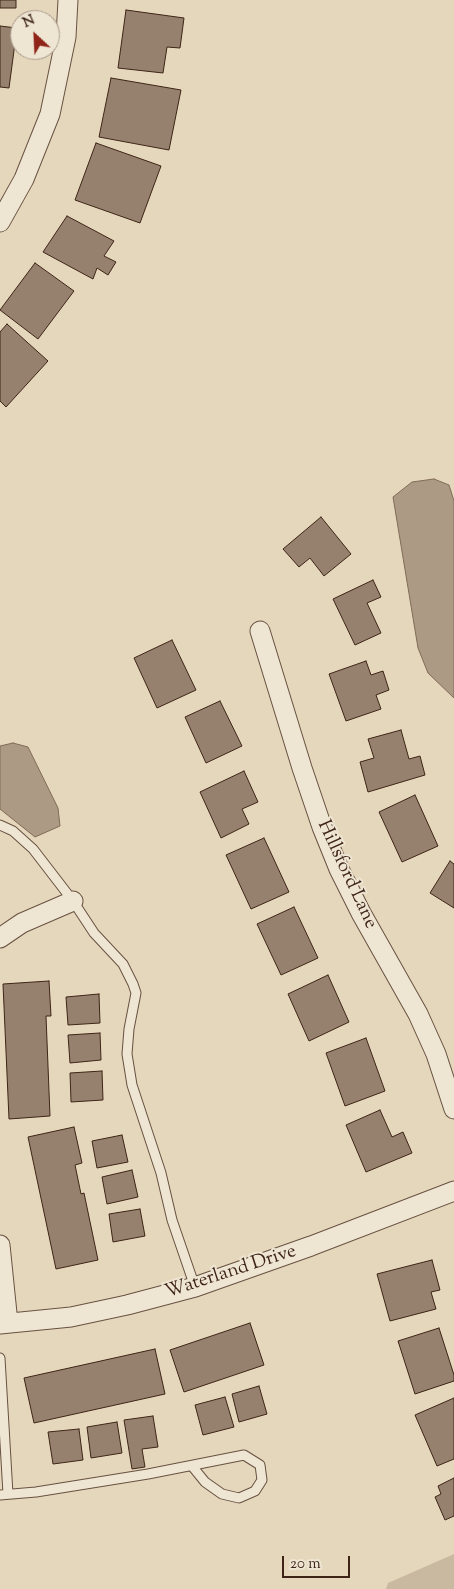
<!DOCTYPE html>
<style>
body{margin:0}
#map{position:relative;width:454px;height:1589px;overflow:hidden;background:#e5d7bc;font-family:"Sorts Mill Goudy",serif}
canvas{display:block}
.north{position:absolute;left:10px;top:10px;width:50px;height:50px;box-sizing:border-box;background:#eee5d3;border:1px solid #a89888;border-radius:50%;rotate:335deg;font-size:14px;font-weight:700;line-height:20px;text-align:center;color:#3e2417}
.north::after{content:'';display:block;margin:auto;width:18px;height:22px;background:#8f2418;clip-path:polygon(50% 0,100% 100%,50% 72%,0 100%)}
.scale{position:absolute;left:282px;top:1556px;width:68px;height:22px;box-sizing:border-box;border:2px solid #3e2417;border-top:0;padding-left:6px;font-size:15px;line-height:18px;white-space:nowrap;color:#3e2417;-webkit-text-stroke:4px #eee5d3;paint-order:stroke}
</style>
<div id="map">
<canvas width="454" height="1589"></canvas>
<div class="north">N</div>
<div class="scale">20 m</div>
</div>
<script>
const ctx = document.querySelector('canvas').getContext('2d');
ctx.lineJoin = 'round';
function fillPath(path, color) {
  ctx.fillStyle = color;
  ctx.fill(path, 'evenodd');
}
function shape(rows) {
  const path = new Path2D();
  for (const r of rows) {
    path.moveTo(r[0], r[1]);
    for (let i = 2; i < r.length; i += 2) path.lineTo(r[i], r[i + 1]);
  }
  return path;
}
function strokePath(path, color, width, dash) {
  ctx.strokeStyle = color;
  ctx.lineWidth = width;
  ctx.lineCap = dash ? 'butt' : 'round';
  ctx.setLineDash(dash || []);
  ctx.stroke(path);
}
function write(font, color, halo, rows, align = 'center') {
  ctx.font = font + ' "Sorts Mill Goudy",serif';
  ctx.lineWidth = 4;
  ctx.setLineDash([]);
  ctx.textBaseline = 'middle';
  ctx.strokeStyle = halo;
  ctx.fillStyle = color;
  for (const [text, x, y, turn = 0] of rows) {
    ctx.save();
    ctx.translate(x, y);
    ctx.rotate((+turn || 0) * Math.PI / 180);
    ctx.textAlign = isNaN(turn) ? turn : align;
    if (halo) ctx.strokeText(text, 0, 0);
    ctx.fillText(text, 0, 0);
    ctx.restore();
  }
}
fillPath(shape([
 [454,1554,454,1589,386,1589,388,1583]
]), '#c9b9a0');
const water = shape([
 [434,479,449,485,454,501,454,698,428,673,418,648,393,497,412,482,434,479],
 [13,743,28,747,58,808,60,826,35,837,0,809,0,746,13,743]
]);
fillPath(water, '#ac9a84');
strokePath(water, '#806b58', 1);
const building = shape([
 [0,0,16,0,16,8,0,8,0,0],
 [126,10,184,18,180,48,167,47,163,73,118,68,126,10],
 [0,26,17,28,9,88,0,87,0,26],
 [111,78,181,90,169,150,99,137,111,78],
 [96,143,161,166,140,223,75,200,96,143],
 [67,216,114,241,104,256,116,262,108,275,97,268,93,279,43,252,67,216],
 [35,263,74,291,38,339,0,310,35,263],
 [7,324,48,361,6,407,0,401,0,332,7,324],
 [321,517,351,554,324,576,310,558,299,567,283,549,321,517],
 [373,580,381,597,367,603,381,633,355,645,333,599,373,580],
 [172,640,196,690,157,708,134,658,172,640],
 [366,661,371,675,383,671,389,690,376,695,381,709,346,721,329,674,366,661],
 [220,701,242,746,206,763,185,717,220,701],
 [401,730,409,759,420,756,425,775,368,792,360,762,374,758,368,739,401,730],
 [244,771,258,802,242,809,249,824,221,838,200,792,244,771],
 [415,795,438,846,402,862,379,812,415,795],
 [264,838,289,892,251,909,226,855,264,838],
 [450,861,454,864,454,908,430,893,450,861],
 [294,907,318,958,281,975,257,924,294,907],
 [328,975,349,1022,309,1041,288,994,328,975],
 [49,981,51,1016,46,1016,50,1116,9,1119,3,984,49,981],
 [99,994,100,1023,68,1025,66,997,99,994],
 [100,1033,101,1060,70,1063,68,1035,100,1033],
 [366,1038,385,1091,345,1106,326,1053,366,1038],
 [102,1071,103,1100,71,1102,70,1073,102,1071],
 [380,1110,392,1137,403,1132,412,1153,366,1172,346,1125,380,1110],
 [74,1127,82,1163,75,1165,81,1194,84,1193,98,1260,56,1269,28,1137,74,1127],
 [122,1135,128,1162,97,1168,92,1141,122,1135],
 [132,1170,138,1197,107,1204,102,1177,132,1170],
 [140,1209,145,1236,113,1242,109,1214,140,1209],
 [432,1260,440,1290,431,1292,436,1309,390,1321,377,1274,432,1260],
 [250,1323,264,1365,184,1392,170,1350,250,1323],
 [439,1328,454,1375,454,1381,415,1394,398,1341,439,1328],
 [155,1349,165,1394,34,1423,24,1378,155,1349],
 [259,1386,267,1414,239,1422,232,1394,259,1386],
 [225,1397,234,1427,203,1435,195,1405,225,1397],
 [454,1398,454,1459,437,1466,415,1415,454,1398],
 [153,1416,158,1447,142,1449,145,1467,132,1469,124,1420,153,1416],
 [117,1422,122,1453,91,1458,87,1427,117,1422],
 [79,1429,83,1460,53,1464,48,1432,79,1429],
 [454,1478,454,1516,445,1520,435,1497,441,1494,438,1486,454,1478]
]);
fillPath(building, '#95816d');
strokePath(building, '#3e2417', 1);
const lane = shape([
 [0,825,13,831,33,849,73,901,94,933,123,964,133,984,136,993,129,1029,127,1054,132,1085,161,1173,172,1220,195,1287],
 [0,1358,8,1494],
 [0,1495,36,1492,148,1474,244,1455,260,1465,262,1480,255,1491,239,1498,222,1494,205,1482,192,1466]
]);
const street = shape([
 [0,222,24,179,50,114,66,37,68,0],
 [260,631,302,768,322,827,339,869,361,913,418,1014,436,1054,454,1109],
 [0,938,22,923,73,901],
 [0,1245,8,1323],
 [0,1324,71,1317,127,1305,195,1287,311,1246,454,1191]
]);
strokePath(lane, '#685140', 11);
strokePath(street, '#685140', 21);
strokePath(lane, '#eee5d3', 9);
strokePath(street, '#eee5d3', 19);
write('19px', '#3e2417', '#eee5d3', [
 ["Hillsford Lane",346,875,65],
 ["Waterland Drive",231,1273,-18]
]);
</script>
